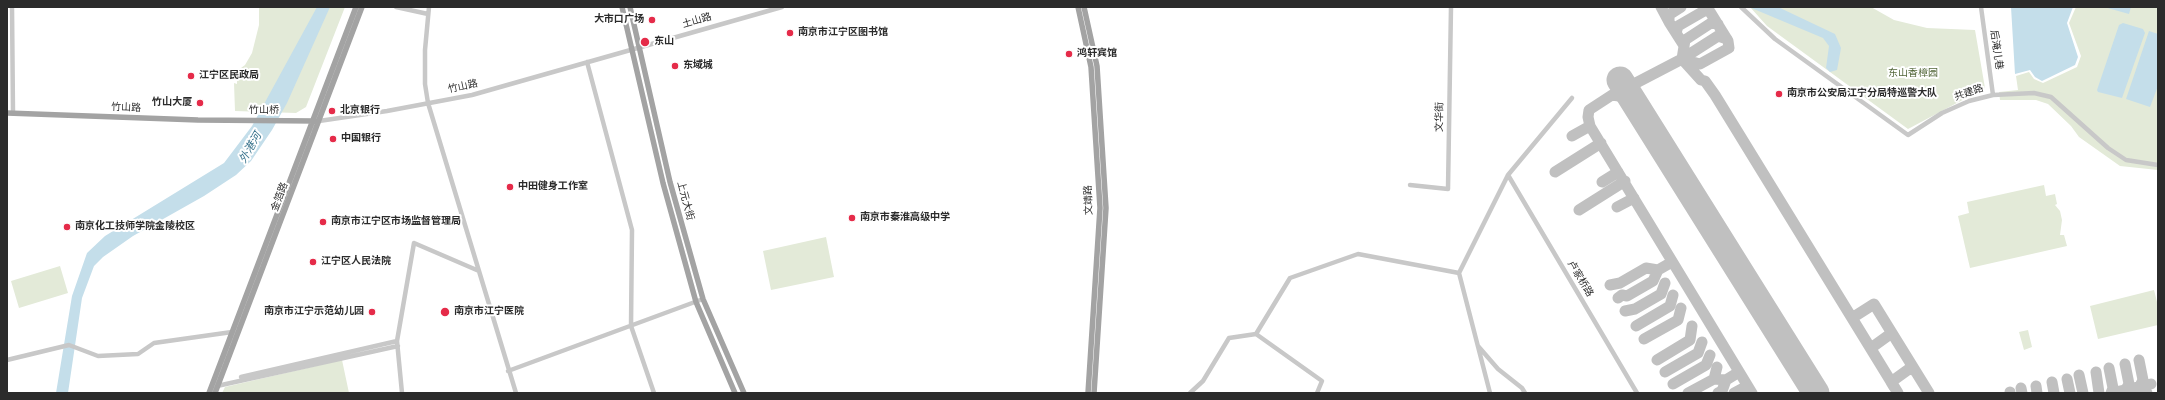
<!DOCTYPE html>
<meta charset="utf-8">
<style>
body{margin:0}
#map{position:relative;width:2165px;height:400px;overflow:hidden;background:#fff;font-family:"Titillium Web",sans-serif}
canvas{display:block}
.frame{position:absolute;inset:0;border:8px solid #2b2b2b;pointer-events:none}
</style>
<div id="map">
<canvas width="2165" height="400"></canvas>
<div class="frame"></div>
</div>
<script>
const ctx = document.querySelector('canvas').getContext('2d');
ctx.lineJoin = 'round';
function fillPath(path, color) {
  ctx.fillStyle = color;
  ctx.fill(path, 'evenodd');
}
function shape(rows) {
  const path = new Path2D();
  for (const r of rows) {
    path.moveTo(r[0], r[1]);
    for (let i = 2; i < r.length; i += 2) path.lineTo(r[i], r[i + 1]);
  }
  return path;
}
function strokePath(path, color, width, dash) {
  ctx.strokeStyle = color;
  ctx.lineWidth = width;
  ctx.lineCap = dash ? 'butt' : 'round';
  ctx.setLineDash(dash || []);
  ctx.stroke(path);
}
function write(font, color, halo, rows, align = 'center') {
  ctx.font = font + ' "Titillium Web","Noto Sans SC",sans-serif';
  ctx.lineWidth = 4;
  ctx.setLineDash([]);
  ctx.textBaseline = 'middle';
  ctx.strokeStyle = halo;
  ctx.fillStyle = color;
  for (const [text, x, y, turn = 0] of rows) {
    ctx.save();
    ctx.translate(x, y);
    ctx.rotate((+turn || 0) * Math.PI / 180);
    ctx.textAlign = isNaN(turn) ? turn : align;
    if (halo) ctx.strokeText(text, 0, 0);
    ctx.fillText(text, 0, 0);
    ctx.restore();
  }
}
fillPath(shape([
 [259,7,345,7,306,107,296,113,235,111,234,83,237,84,237,71,245,65,252,53,259,25],
 [1750,7,1871,7,1894,20,1927,28,1975,30,1985,88,1908,129,1767,26],
 [2076,7,2158,7,2158,170,2120,166,2079,137,2071,126,2048,104,2036,100,2000,100,1999,92,2018,90,2016,76,2029,72,2034,79,2043,83,2077,67,2081,56,2069,23],
 [2044,185,2046,196,2055,194,2057,204,2055,205,2060,211,2062,220,2060,235,2064,235,2067,246,1970,268,1958,216,1969,213,1967,202],
 [826,237,834,277,771,290,763,251],
 [60,266,68,293,19,308,11,281],
 [2154,290,2158,306,2158,325,2098,339,2090,306],
 [2028,330,2032,347,2024,350,2019,332],
 [342,360,349,393,222,393,225,387]
]), '#e3ead8');
fillPath(shape([
 [317,7,330,7,287,103,272,130,251,161,236,175,204,196,133,236,103,257,94,266,82,298,68,393,56,393,72,296,87,253,105,236,224,163,252,126],
 [1749,7,1778,7,1835,34,1841,48,1837,70,1830,72,1826,68,1829,46,1823,38],
 [2011,7,2073,7,2067,23,2078,57,2075,65,2042,81,2035,77,2030,70,2015,74],
 [2104,7,2131,7,2129,14],
 [2123,23,2143,29,2145,33,2122,98,2098,92,2097,90,2119,25],
 [2149,31,2158,34,2158,86,2150,107,2126,99]
]), '#c4deea');
strokePath(shape([
 [1661,7,1669,22],
 [1676,33,1669,22,1669,17,1670,14,1681,7],
 [1683,44,1676,33,1678,26,1704,11,1709,11],
 [1682,59,1701,80,1705,81,1715,95,1898,393],
 [1682,59,1685,40,1711,23,1718,24],
 [1682,59,1718,36,1727,39],
 [1634,84,1682,59,1700,64,1729,48,1728,41,1707,7],
 [1635,104,1626,97,1612,95,1589,110,1588,117,1590,126,1752,393],
 [1572,136,1590,126],
 [1555,172,1601,143],
 [1602,182,1618,172],
 [1617,207,1634,198],
 [1579,210,1625,181],
 [1610,285,1620,283,1646,268,1658,270,1672,262],
 [1618,298,1622,295,1627,296,1653,281,1658,270],
 [1625,311,1635,309,1661,294,1665,283],
 [1852,318,1874,304,1929,393],
 [1636,326,1670,306,1673,295],
 [1644,339,1678,320,1681,308],
 [1871,348,1889,335,1893,335],
 [1657,360,1690,340,1692,326],
 [2139,360,2143,380,2140,386,2147,393],
 [2125,364,2129,384,2126,389,2130,393],
 [2109,368,2113,388,2111,393],
 [1665,372,1698,353,1702,342],
 [2096,372,2099,393],
 [2079,375,2083,393],
 [1714,379,1726,380,1739,372],
 [2067,379,2070,393],
 [2052,382,2054,393],
 [1673,384,1706,365,1710,355],
 [2036,386,2037,393],
 [1894,387,1891,382,1909,369,1914,370],
 [2021,388,2022,393],
 [2010,392,2010,393],
 [1688,393,1714,379,1717,367],
 [1718,393,1722,391,1726,380],
 [1734,393,1747,386],
 [1807,393,1814,389],
 [2111,393,2151,384]
]), '#c0c0c0', 11);
strokePath(shape([
 [1620,80,1816,393]
]), '#c0c0c0', 27);
strokePath(shape([
 [12,7,13,113],
 [396,7,428,14],
 [429,7,425,50,425,84,428,103,516,393],
 [1741,7,1775,39,1908,135,1942,113,1969,101,1993,95,2034,93,2051,97,2108,148,2126,160,2158,165],
 [1981,7,1993,95],
 [587,62,632,230,631,326,654,393],
 [319,121,387,111,472,95,782,7],
 [1508,175,1637,393],
 [1410,185,1448,189,1451,7],
 [1256,334,1290,278,1358,254,1459,273],
 [1478,346,1498,369,1522,388,1525,393],
 [7,360,69,345,98,356,138,354,154,343,232,332],
 [508,371,703,299],
 [241,377,397,341],
 [217,386,398,346],
 [402,393,397,341,414,243,479,271],
 [1190,393,1203,381,1229,338,1256,334,1322,381,1317,393],
 [1490,393,1459,273,1508,175,1572,98]
]), '#c8c8c8', 4.5);
strokePath(shape([
 [622,7,663,183,696,302,735,393],
 [630,7,670,182,703,299,744,393],
 [1078,7,1091,67,1100,208,1088,393],
 [1084,7,1097,66,1106,208,1094,393],
 [7,113,198,120,315,121],
 [209,393,356,7],
 [215,393,362,7]
]), '#a3a3a3', 5.5);
for (const [x, y, r, color] of [
 [652,20,4,"#e52b49"],
 [790,33,4,"#e52b49"],
 [645,42,5,"#e52b49"],
 [1069,54,4,"#e52b49"],
 [675,66,4,"#e52b49"],
 [191,76,4,"#e52b49"],
 [1779,94,4,"#e52b49"],
 [200,103,4,"#e52b49"],
 [332,111,4,"#e52b49"],
 [333,139,4,"#e52b49"],
 [510,187,4,"#e52b49"],
 [852,218,4,"#e52b49"],
 [323,222,4,"#e52b49"],
 [67,227,4,"#e52b49"],
 [313,262,4,"#e52b49"],
 [372,312,4,"#e52b49"],
 [445,312,5,"#e52b49"]
]) {
  const dot = new Path2D();
  dot.arc(x, y, r, 0, 2 * Math.PI);
  ctx.fillStyle = color;
  ctx.fill(dot);
  strokePath(dot, '#fff', 1.5);
}
write('bold 10px', '#2b2b2b', '#fff', [
 ["大市口广场",644,20,"right"],
 ["南京市江宁区图书馆",798,33],
 ["东山",654,42],
 ["鸿轩宾馆",1077,54],
 ["东域城",683,66],
 ["江宁区民政局",199,76],
 ["南京市公安局江宁分局特巡警大队",1787,94],
 ["竹山大厦",192,103,"right"],
 ["北京银行",340,111],
 ["中国银行",341,139],
 ["中田健身工作室",518,187],
 ["南京市秦淮高级中学",860,218],
 ["南京市江宁区市场监督管理局",331,222],
 ["南京化工技师学院金陵校区",75,227],
 ["江宁区人民法院",321,262],
 ["南京市江宁示范幼儿园",364,312,"right"],
 ["南京市江宁医院",454,312]
], 'left');
write('10px', '#2b2b2b', '#fff', [
 ["土山路",697,21,-16],
 ["后淹儿巷",1996,50,82],
 ["竹山路",463,87,-12],
 ["共建路",1969,93,-19],
 ["竹山路",126,108,2],
 ["竹山桥",264,111],
 ["文华街",1440,117,-89],
 ["金箔路",280,197,-69],
 ["文靖路",1089,200,-92],
 ["上元大街",685,201,75],
 ["卢家桥路",1580,279,59]
]);
write('10px', '#526639', '#fff', [
 ["东山香樟园",1913,74]
]);
write('italic 11px', '#3a748d', '#fff', [
 ["外港河",251,148,-60]
]);
</script>
